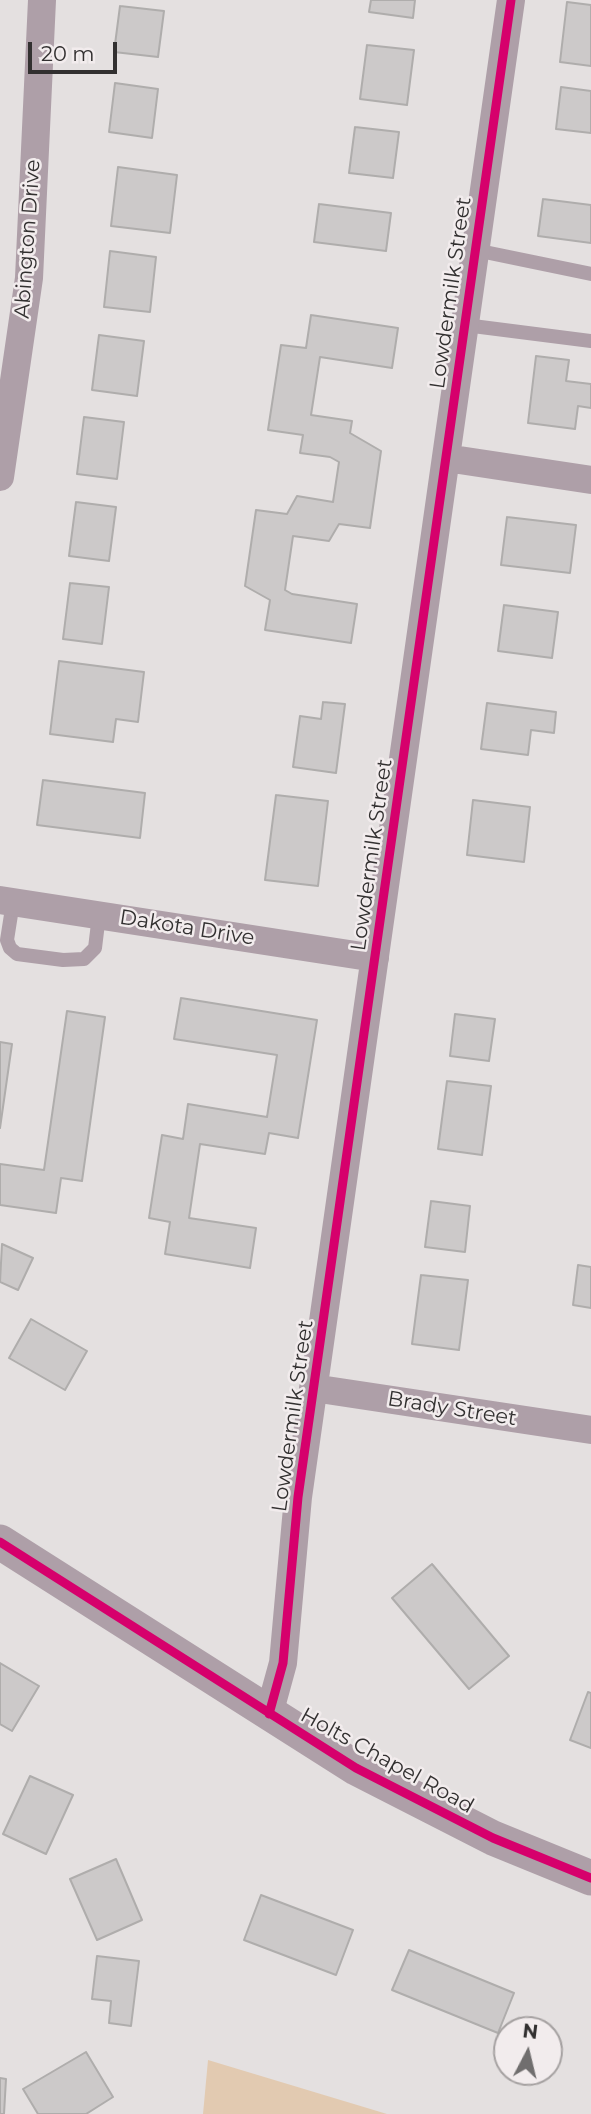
<!DOCTYPE html>
<style>
body{margin:0}
#map{position:relative;width:591px;height:2114px;overflow:hidden;background:#e4e0e0;font-family:Montserrat,sans-serif}
canvas{display:block}
.north{position:absolute;left:493px;top:2016px;width:70px;height:70px;box-sizing:border-box;background:#f2eced;border:2px solid #a5a1a1;border-radius:50%;rotate:7deg;font-size:19px;font-weight:700;line-height:28px;text-align:center;color:#323030}
.north::after{content:'';display:block;margin:auto;width:24px;height:32px;background:#706e6e;clip-path:polygon(50% 0,100% 100%,50% 72%,0 100%)}
.scale{position:absolute;left:28px;top:42px;width:89px;height:32px;box-sizing:border-box;border:4px solid #323030;border-top:0;padding-left:9px;font-size:21px;line-height:24px;white-space:nowrap;color:#323030;-webkit-text-stroke:5px #f2eced;paint-order:stroke}
</style>
<div id="map">
<canvas width="591" height="2114"></canvas>
<div class="north">N</div>
<div class="scale">20 m</div>
</div>
<script>
const ctx = document.querySelector('canvas').getContext('2d');
ctx.lineJoin = 'round';
function fillPath(path, color) {
  ctx.fillStyle = color;
  ctx.fill(path, 'evenodd');
}
function shape(rows) {
  const path = new Path2D();
  for (const r of rows) {
    path.moveTo(r[0], r[1]);
    for (let i = 2; i < r.length; i += 2) path.lineTo(r[i], r[i + 1]);
  }
  return path;
}
function strokePath(path, color, width, dash) {
  ctx.strokeStyle = color;
  ctx.lineWidth = width;
  ctx.lineCap = dash ? 'butt' : 'round';
  ctx.setLineDash(dash || []);
  ctx.stroke(path);
}
function write(font, color, halo, rows, align = 'center') {
  ctx.font = font + ' Montserrat,sans-serif';
  ctx.lineWidth = 5;
  ctx.setLineDash([]);
  ctx.textBaseline = 'middle';
  ctx.strokeStyle = halo;
  ctx.fillStyle = color;
  for (const [text, x, y, turn = 0] of rows) {
    ctx.save();
    ctx.translate(x, y);
    ctx.rotate((+turn || 0) * Math.PI / 180);
    ctx.textAlign = isNaN(turn) ? turn : align;
    if (halo) ctx.strokeText(text, 0, 0);
    ctx.fillText(text, 0, 0);
    ctx.restore();
  }
}
fillPath(shape([
 [208,2060,387,2114,203,2114]
]), '#e2cab1');
const building = shape([
 [371,0,415,0,413,18,369,12,371,0],
 [567,2,591,5,591,66,560,62,567,2],
 [120,6,164,11,158,57,114,52,120,6],
 [367,45,414,50,407,105,360,99,367,45],
 [115,83,158,89,152,138,109,132,115,83],
 [561,87,591,91,591,133,556,129,561,87],
 [355,127,399,132,393,178,349,173,355,127],
 [118,167,177,175,170,233,111,226,118,167],
 [543,199,591,205,591,243,538,236,543,199],
 [319,204,391,213,386,251,314,242,319,204],
 [110,251,156,257,150,312,104,307,110,251],
 [311,315,398,328,392,368,320,357,311,415,352,421,350,433,381,451,370,528,339,524,329,541,293,536,285,590,292,594,357,604,351,643,265,630,270,600,245,586,256,510,287,514,297,496,333,502,339,462,330,457,300,453,303,435,268,430,281,345,306,348,311,315],
 [99,335,144,341,137,396,92,390,99,335],
 [536,356,569,360,566,381,591,384,591,408,578,406,575,429,528,423,536,356],
 [84,417,124,422,117,479,77,474,84,417],
 [76,502,116,507,109,561,69,556,76,502],
 [507,517,576,525,570,573,501,565,507,517],
 [70,583,109,587,102,644,63,639,70,583],
 [504,605,558,612,552,658,498,651,504,605],
 [59,661,144,672,138,722,116,719,113,742,50,734,59,661],
 [323,702,345,704,336,773,293,767,300,716,321,719,323,702],
 [487,703,556,712,554,733,531,730,528,755,481,749,487,703],
 [43,780,145,793,140,838,37,825,43,780],
 [276,795,328,801,318,886,265,880,276,795],
 [473,800,530,807,524,862,467,855,473,800],
 [181,998,317,1020,298,1138,269,1133,265,1154,200,1144,189,1218,256,1228,250,1268,165,1254,170,1222,149,1218,162,1135,183,1139,188,1104,267,1117,277,1055,174,1039,181,998],
 [67,1011,105,1017,82,1181,61,1178,56,1213,0,1205,0,1164,44,1170,67,1011],
 [455,1014,495,1019,489,1061,450,1056,455,1014],
 [0,1042,12,1044,0,1128,0,1042],
 [447,1081,491,1086,482,1155,438,1149,447,1081],
 [431,1201,470,1206,465,1252,425,1247,431,1201],
 [2,1244,33,1258,18,1290,0,1282,2,1244],
 [578,1265,591,1267,591,1308,573,1305,578,1265],
 [421,1275,468,1280,459,1350,412,1344,421,1275],
 [31,1319,87,1351,65,1390,9,1358,31,1319],
 [432,1564,509,1656,469,1689,392,1598,432,1564],
 [0,1663,39,1686,12,1731,0,1724,0,1663],
 [588,1692,591,1693,591,1748,570,1740,588,1692],
 [30,1776,73,1795,46,1854,3,1834,30,1776],
 [116,1859,142,1920,97,1940,70,1879,116,1859],
 [261,1895,353,1930,336,1975,244,1940,261,1895],
 [409,1950,514,1993,498,2033,392,1990,409,1950],
 [97,1956,139,1961,131,2026,109,2023,111,2001,92,1999,97,1956],
 [86,2052,113,2097,86,2114,38,2114,23,2089,86,2052],
 [0,2078,6,2079,4,2114,0,2114,0,2078]
]);
fillPath(building, '#ccc9c9');
strokePath(building, '#afadac', 2);
strokePath(shape([
 [475,250,591,274],
 [465,325,591,341],
 [13,902,7,940,10,948,17,954,63,960,84,959,95,948,99,915]
]), '#ae9fa8', 14);
strokePath(shape([
 [446,458,591,480],
 [0,477,29,278,42,0],
 [0,900,375,958],
 [313,1388,591,1430],
 [269,1714,283,1663,298,1497,511,0]
]), '#ae9fa8', 28);
strokePath(shape([
 [0,1542,356,1768,493,1838,591,1878]
]), '#ae9fa8', 35);
strokePath(shape([
 [0,1542,356,1768,493,1838,591,1878],
 [269,1714,283,1663,298,1497,511,0]
]), '#d6006c', 9);
write('21px', '#323030', '#f2eced', [
 ["Abington Drive",28,239,-86],
 ["Lowdermilk Street",451,293,-82],
 ["Lowdermilk Street",372,855,-82],
 ["Dakota Drive",187,928,9],
 ["Brady Street",452,1409,9],
 ["Lowdermilk Street",293,1416,-82],
 ["Holts Chapel Road",387,1761,29]
]);
</script>
